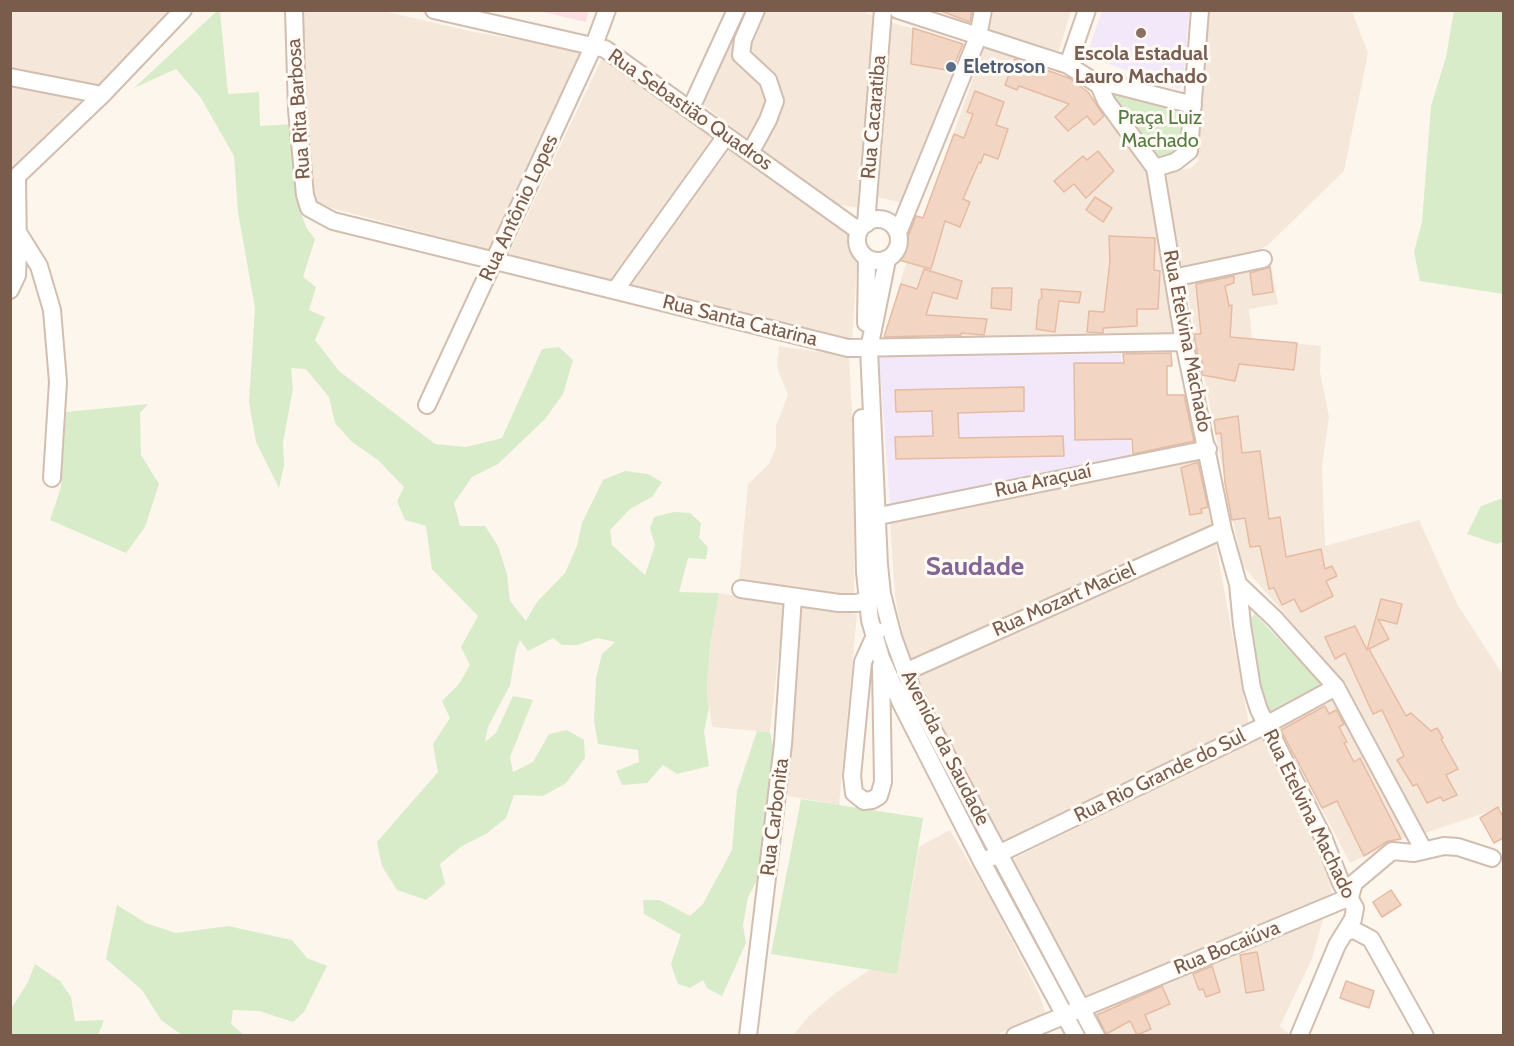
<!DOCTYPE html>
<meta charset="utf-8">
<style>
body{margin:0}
#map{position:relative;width:1514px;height:1046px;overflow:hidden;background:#fdf6ec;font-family:Cabin,sans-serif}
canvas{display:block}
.frame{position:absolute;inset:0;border:12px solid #7a5c4d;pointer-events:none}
</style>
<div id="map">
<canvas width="1514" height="1046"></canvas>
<div class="frame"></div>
</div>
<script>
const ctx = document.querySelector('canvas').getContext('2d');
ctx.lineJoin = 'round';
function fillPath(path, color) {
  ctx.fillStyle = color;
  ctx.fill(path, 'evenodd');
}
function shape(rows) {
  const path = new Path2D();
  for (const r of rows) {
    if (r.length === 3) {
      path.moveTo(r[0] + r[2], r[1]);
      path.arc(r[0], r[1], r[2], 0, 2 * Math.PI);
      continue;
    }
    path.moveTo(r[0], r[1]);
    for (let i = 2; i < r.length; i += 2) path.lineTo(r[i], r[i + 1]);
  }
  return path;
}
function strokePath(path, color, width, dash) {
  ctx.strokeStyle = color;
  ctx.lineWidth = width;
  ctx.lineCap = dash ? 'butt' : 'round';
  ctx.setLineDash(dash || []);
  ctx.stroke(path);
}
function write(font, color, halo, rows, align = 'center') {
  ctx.font = font + ' Cabin,sans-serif';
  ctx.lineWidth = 6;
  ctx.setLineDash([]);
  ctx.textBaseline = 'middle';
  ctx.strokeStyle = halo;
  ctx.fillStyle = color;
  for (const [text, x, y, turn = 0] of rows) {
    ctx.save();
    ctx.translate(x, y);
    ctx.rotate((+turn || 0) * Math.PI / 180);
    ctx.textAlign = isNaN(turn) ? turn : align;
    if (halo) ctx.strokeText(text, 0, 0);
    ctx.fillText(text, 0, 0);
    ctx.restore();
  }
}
fillPath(shape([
 [867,10,866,14,875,15,857,208,834,204,702,104,747,11],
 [10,11,172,11,102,85,89,84,11,69],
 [302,11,383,11,474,32,582,51,490,250,313,203,300,58],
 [993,11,993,10,1071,11,1059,51,989,30],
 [1207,11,1352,11,1368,53,1344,171,1267,246,1243,256,1183,272,1165,173,1191,168,1198,161],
 [887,21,963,44,902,203,870,195],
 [985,46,1069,78,1084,89,1147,171,1175,335,884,338,906,263,899,260,912,214,923,217],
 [601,60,606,60,717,141,613,281,509,254],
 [11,84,88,101,11,174],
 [725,146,852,238,857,266,852,341,626,285],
 [1271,265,1278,304,1249,309,1252,339,1321,346,1320,372,1329,417,1322,466,1325,546,1419,520,1457,604,1503,675,1503,807,1425,833,1346,684,1242,565,1185,282],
 [779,346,849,356,855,465,854,597,739,581,748,484,769,464,776,447,776,426,788,395,777,367],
 [1200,455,1214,526,908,663,895,596,890,521],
 [1215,540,1249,725,1003,843,915,674],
 [719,593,784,605,770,732,712,727,707,689,710,646],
 [799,606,857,614,839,805,783,795],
 [1331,699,1409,836,1350,863,1279,727],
 [1264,736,1317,846,1328,873,1332,894,1085,998,1056,947,1013,859],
 [950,830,992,901,1039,994,1046,1014,996,1035,795,1036,794,1034,810,1015,834,994,871,969,897,973,919,847],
 [1324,916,1312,959,1280,1026,1290,1035,1105,1035,1092,1010]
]), '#f5e8da');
fillPath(shape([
 [1102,11,1189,11,1183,86,1179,89,1086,56],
 [1121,354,1132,457,890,505,879,356]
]), '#f3e8fa');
fillPath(shape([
 [539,11,589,11,586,22]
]), '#fbdfe3');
fillPath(shape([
 [217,11,220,11,228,94,259,92,260,126,293,124,297,202,306,227,315,239,303,277,316,287,309,310,325,317,315,340,339,371,435,444,466,447,502,438,542,349,559,347,573,360,563,394,545,419,498,464,472,477,454,503,460,526,485,526,498,546,507,574,510,601,526,621,537,602,565,573,577,546,582,523,603,480,625,471,648,474,662,482,652,497,630,509,610,530,612,545,645,575,655,545,650,528,654,517,674,512,690,513,701,523,699,538,708,547,706,559,688,558,679,592,719,593,710,646,707,689,709,707,704,732,709,766,677,774,663,765,647,783,622,785,616,771,639,762,638,750,598,744,594,721,596,678,602,654,615,642,597,638,578,645,562,645,553,638,528,651,520,640,516,650,510,685,488,727,485,742,496,733,513,696,533,700,510,757,513,772,533,762,549,734,567,730,584,740,585,758,566,783,543,796,514,795,506,818,486,834,462,846,440,864,445,884,426,900,397,890,382,866,377,842,438,772,433,744,450,718,442,701,459,684,470,665,461,647,478,616,432,569,426,526,405,520,397,501,404,487,378,460,352,442,335,423,329,397,306,369,291,368,293,388,283,443,284,465,279,488,256,442,249,402,255,308,238,212,234,156,201,98,176,69,134,88],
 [1454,11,1503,11,1503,294,1420,281,1414,252,1422,222,1431,106,1446,57],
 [1105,90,1184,110,1181,147,1176,154,1156,161],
 [148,404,140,413,141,455,159,484,145,527,126,553,50,520,61,487,66,412],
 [1503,498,1503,542,1497,544,1467,534,1481,506],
 [1255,614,1322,685,1318,689,1271,712,1268,713,1263,703,1251,618],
 [757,731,770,732,774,751,762,871,748,897,743,925,746,943,722,996,707,988,703,980,690,988,678,984,671,964,681,935,644,914,643,900,660,900,690,916,703,904,732,850,737,791],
 [801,799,923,818,897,974,771,954],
 [995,867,999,868,1069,1004,994,869],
 [117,905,146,923,176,933,228,926,292,940,307,958,327,966,304,1012,293,1022,259,1011,233,1010,231,1024,244,1035,182,1035,161,1020,142,990,106,959],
 [35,964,60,981,71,997,75,1021,104,1020,98,1035,11,1035,11,1009,28,982]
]), '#d8ecc9');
const building = shape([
 [938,10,972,10,970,22,938,10],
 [913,28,963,44,952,71,911,64,913,28],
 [1015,59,1069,78,1088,92,1104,116,1094,125,1087,116,1068,131,1055,117,1069,104,1019,86,1017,90,1005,85,1015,59],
 [975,91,1004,102,996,125,1008,129,998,159,984,154,981,163,979,162,963,199,970,202,960,227,945,221,931,269,899,260,916,216,923,218,954,134,964,138,973,114,967,112,975,91],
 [1098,151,1114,171,1086,198,1074,184,1064,192,1054,181,1083,156,1087,160,1098,151],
 [1095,197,1112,208,1103,222,1086,210,1095,197],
 [1109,236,1155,238,1154,270,1160,271,1158,309,1137,309,1137,326,1103,328,1103,333,1087,332,1089,311,1104,312,1110,261,1109,236],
 [1270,267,1273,292,1253,295,1250,273,1270,267],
 [924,269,962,281,957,299,933,292,926,315,987,319,984,335,961,333,961,335,884,337,901,284,917,289,924,269],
 [1234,276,1234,283,1225,286,1229,306,1232,305,1230,337,1297,343,1294,370,1239,364,1235,381,1202,375,1202,359,1198,358,1194,334,1201,334,1196,284,1234,276],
 [992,288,1012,288,1011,310,991,308,992,288],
 [1041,289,1081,292,1079,303,1059,301,1055,332,1036,329,1039,300,1042,298,1041,289],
 [1171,353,1172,366,1167,366,1167,395,1184,395,1194,441,1133,454,1132,439,1075,440,1074,363,1124,363,1123,354,1171,353],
 [1024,387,1024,411,958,413,959,438,1063,436,1064,456,896,459,895,437,933,436,932,411,896,412,895,390,1024,387],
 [1238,416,1242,453,1260,451,1269,519,1280,517,1286,557,1321,549,1325,569,1332,566,1337,576,1326,581,1333,596,1301,612,1294,599,1282,605,1274,588,1269,589,1260,546,1250,547,1245,518,1232,520,1225,483,1221,433,1216,434,1214,420,1238,416],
 [1198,462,1208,507,1201,509,1202,513,1190,515,1181,468,1198,462],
 [1381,599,1402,604,1397,624,1378,619,1389,639,1369,649,1406,716,1411,713,1431,731,1437,728,1443,738,1441,739,1458,769,1446,775,1457,795,1443,801,1441,797,1427,803,1417,784,1413,786,1397,760,1404,756,1382,710,1373,714,1345,653,1335,659,1325,637,1355,626,1367,650,1381,599],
 [1325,706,1329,714,1336,710,1344,724,1339,727,1347,742,1344,743,1354,762,1360,758,1401,839,1388,841,1364,856,1337,801,1322,808,1281,730,1325,706],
 [1498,807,1503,817,1503,838,1494,843,1480,818,1498,807],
 [1391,890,1401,905,1382,917,1373,902,1391,890],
 [1257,952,1264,990,1246,993,1240,955,1257,952],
 [1212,966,1220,992,1206,997,1203,989,1199,990,1193,974,1212,966],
 [1346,981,1374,991,1369,1008,1340,998,1346,981],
 [1162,986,1170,1004,1145,1015,1151,1029,1137,1035,1130,1021,1106,1034,1097,1015,1162,986]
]);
fillPath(building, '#f3d5c3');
strokePath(building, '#e6bba3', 1.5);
const minor = shape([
 [294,10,297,110,305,195,309,208,333,221,848,348,1184,342],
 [434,10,605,49,859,231],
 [898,10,1068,65,1099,85,1106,101,1155,168,1184,342,1223,530,1238,584,1242,625,1252,688,1259,710,1323,837,1341,883,1355,908,1353,919,1337,945,1299,1036],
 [1068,65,1087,10],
 [10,77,102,95],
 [1099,85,1111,84,1193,105],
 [690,110,736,10],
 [750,153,768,120,775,101,768,80,741,55,743,40,756,10],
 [1155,168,1175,162,1189,151,1200,10],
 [10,183,102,95,183,10],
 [878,240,21],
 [866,224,883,10],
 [898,233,978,37,983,10],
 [19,234,39,266,52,310,58,382,52,478],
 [887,260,869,349,879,565,882,594,893,637,913,692,1096,1036],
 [1173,278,1263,259],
 [616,289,726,136],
 [10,290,17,275,18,255,17,178],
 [866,323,867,258],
 [427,405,594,45,607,10],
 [862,418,865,572,870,620,881,658,901,703,982,862,1076,1036],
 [879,516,1208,449],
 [1238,584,1275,619,1336,687,1423,849],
 [741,589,839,603,857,603,876,597],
 [877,631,863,662,852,776,854,793,864,801,872,800,879,796,883,782,881,666],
 [905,672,1223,530],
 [990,858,1266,725,1336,687],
 [1345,932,1354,930,1371,939,1425,1036],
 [748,1036,783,744,793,597],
 [1015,1036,1350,897,1354,883,1392,851,1414,853,1444,846,1458,847,1492,858]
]);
strokePath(minor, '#d1beb0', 20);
strokePath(minor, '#fff', 16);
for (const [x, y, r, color] of [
 [1141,33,6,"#8d6e63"],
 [951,67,6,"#5c6f8a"]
]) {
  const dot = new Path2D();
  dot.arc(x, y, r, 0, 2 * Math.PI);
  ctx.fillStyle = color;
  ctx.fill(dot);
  strokePath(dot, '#fffaf3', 2);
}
write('bold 20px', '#785e54', '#fffaf3', [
 ["Escola Estadual",1141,54],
 ["Lauro Machado",1141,77]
]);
write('bold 20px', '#4e5e75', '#fffaf3', [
 ["Eletroson",963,67]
], 'left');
write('20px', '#7a5c4d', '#fffaf3', [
 ["Rua Rita Barbosa",299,109,-94],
 ["Rua Sebastião Quadros",690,110,35],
 ["Rua Cacaratiba",874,117,-85],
 ["Rua Antônio Lopes",519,208,-65],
 ["Rua Santa Catarina",740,321,14],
 ["Rua Etelvina Machado",1187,341,79],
 ["Rua Araçuaí",1043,481,-12],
 ["Rua Mozart Maciel",1064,600,-24],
 ["Avenida da Saudade",945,748,63],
 ["Rua Rio Grande do Sul",1160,776,-26],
 ["Rua Etelvina Machado",1309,814,64],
 ["Rua Carbonita",775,817,-83],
 ["Rua Bocaiúva",1227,948,-22]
]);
write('20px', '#537a41', '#fffaf3', [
 ["Praça Luiz",1160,118],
 ["Machado",1160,141]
]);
write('bold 26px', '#846695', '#fffaf3', [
 ["Saudade",975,567]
]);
</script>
